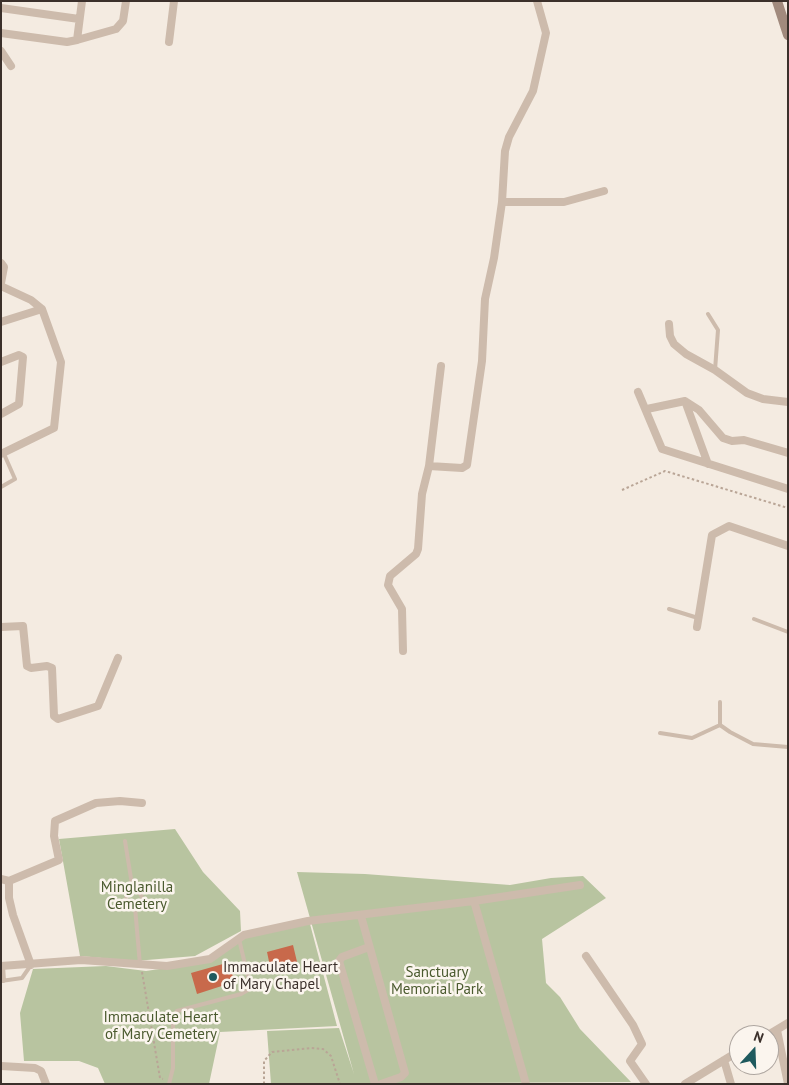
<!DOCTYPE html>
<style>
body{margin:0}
#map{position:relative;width:789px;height:1085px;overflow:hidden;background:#f4ebe1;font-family:"PT Sans",sans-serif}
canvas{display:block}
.frame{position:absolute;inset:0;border:2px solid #3b302b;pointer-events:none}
.north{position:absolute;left:729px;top:1025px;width:50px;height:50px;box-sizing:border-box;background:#fbf5ee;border:1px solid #aea6a0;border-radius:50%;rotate:20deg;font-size:14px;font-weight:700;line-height:20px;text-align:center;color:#3b302b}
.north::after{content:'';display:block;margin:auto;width:18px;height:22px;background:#1f5a5e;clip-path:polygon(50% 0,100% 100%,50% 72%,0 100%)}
</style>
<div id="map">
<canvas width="789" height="1085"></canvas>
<div class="frame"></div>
<div class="north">N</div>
</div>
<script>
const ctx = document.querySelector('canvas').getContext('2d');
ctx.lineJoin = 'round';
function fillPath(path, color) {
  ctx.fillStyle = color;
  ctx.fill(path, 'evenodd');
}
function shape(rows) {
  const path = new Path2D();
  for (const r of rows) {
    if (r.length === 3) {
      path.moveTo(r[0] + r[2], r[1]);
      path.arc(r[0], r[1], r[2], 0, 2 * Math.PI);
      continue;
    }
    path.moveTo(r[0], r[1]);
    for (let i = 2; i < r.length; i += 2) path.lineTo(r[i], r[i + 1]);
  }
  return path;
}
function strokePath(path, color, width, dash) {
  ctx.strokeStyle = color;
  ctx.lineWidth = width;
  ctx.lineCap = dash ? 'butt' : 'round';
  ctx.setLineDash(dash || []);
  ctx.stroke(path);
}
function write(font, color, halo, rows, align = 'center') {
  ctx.font = font + ' "PT Sans",sans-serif';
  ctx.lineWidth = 5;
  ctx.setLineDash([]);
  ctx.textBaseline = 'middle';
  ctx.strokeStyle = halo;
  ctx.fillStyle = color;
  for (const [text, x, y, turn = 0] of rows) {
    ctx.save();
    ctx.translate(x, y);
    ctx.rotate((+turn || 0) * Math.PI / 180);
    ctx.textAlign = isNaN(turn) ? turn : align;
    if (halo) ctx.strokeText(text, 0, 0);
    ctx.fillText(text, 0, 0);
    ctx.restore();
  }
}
fillPath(shape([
 [175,829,203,872,240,911,241,931,195,956,135,961,80,956,59,839],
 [297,872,365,874,510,885,551,878,583,876,606,898,542,939,546,983,560,997,580,1029,631,1082,271,1084,267,1031,339,1028,354,1074],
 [310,924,337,1026,220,1032,209,1084,105,1084,98,1068,79,1061,24,1061,20,1013,33,969,106,966,146,971,213,961,244,938]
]), '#b8c4a0');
fillPath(shape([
 [293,945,298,966,271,971,267,952],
 [230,962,234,982,197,994,191,973]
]), '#c8694b');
strokePath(shape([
 [622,490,665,471,788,508],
 [142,972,160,1078,163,1079],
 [264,1084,264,1061,272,1052,311,1048,323,1049,331,1056,340,1084]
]), '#b9a596', 2, [2.5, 2.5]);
strokePath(shape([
 [708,314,718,330,715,370],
 [1,487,15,479,4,454],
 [669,609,698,618],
 [754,619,788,632],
 [720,702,720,725,730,732,753,744,788,747],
 [660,733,692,738,720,725],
 [125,841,133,891],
 [134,899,8],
 [135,907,140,965],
 [3,966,4,981],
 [1,981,22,978,31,965],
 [169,1084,173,1068,173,1018,177,1011,241,994,248,990,250,985,239,939]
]), '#cdbbac', 4);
strokePath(shape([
 [1,8,79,19],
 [1,33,67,42,77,40,116,29,123,21,126,1],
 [77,40,82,1],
 [169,42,174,1],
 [1,51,11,66],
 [502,202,564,202,604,191],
 [1,263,4,267,1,283],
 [1,286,31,300,42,309,61,362,54,428,1,454],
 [1,322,42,309],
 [669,324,670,336,674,344,686,354,715,370,747,393,763,399,788,402],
 [1,362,19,355,23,357,19,404,1,414],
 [638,392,662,449,788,489],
 [685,401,708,464],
 [647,409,685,401,699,410,723,438,732,441,744,440,788,453],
 [429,466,462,468,467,465,482,361,485,299,494,258,502,202,505,151,509,137,533,91,546,33,537,1],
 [1,627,23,626,27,666,31,668,47,666,52,668,54,716,58,719,98,706,118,658],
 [697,627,712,535,729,526,788,546],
 [403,651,402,609,388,585,390,576,416,554,418,549,422,494,429,466,441,366],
 [1,879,9,881,59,860,54,836,55,821,96,803,120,801,142,803],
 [9,881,9,898,13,915,31,965],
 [474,901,526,1084],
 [361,916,405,1073,401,1077,381,1084],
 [369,947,342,957,339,961,375,1084],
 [586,956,633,1025,642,1044,630,1061,646,1084],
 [1,966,81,960,167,966,210,959,244,935,308,921,474,901,580,885],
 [777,1030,788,1084],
 [768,1035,788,1023],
 [724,1060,731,1084],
 [1,1066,35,1068,41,1071,46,1084],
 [685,1084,739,1051]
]), '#cdbbac', 8);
strokePath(shape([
 [777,1,788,35]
]), '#a18a7d', 10);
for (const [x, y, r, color] of [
 [213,977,5,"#1f5a5e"]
]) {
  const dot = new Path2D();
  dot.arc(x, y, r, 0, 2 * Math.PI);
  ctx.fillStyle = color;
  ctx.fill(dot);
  strokePath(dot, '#fbf5ee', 2);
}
write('15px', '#4a5a2e', '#fbf5ee', [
 ["Minglanilla",137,888],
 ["Cemetery",137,905],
 ["Sanctuary",437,973],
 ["Memorial Park",437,990],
 ["Immaculate Heart",161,1018],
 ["of Mary Cemetery",161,1035]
]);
write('15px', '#3b302b', '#fbf5ee', [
 ["Immaculate Heart",223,968],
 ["of Mary Chapel",223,985]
], 'left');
</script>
